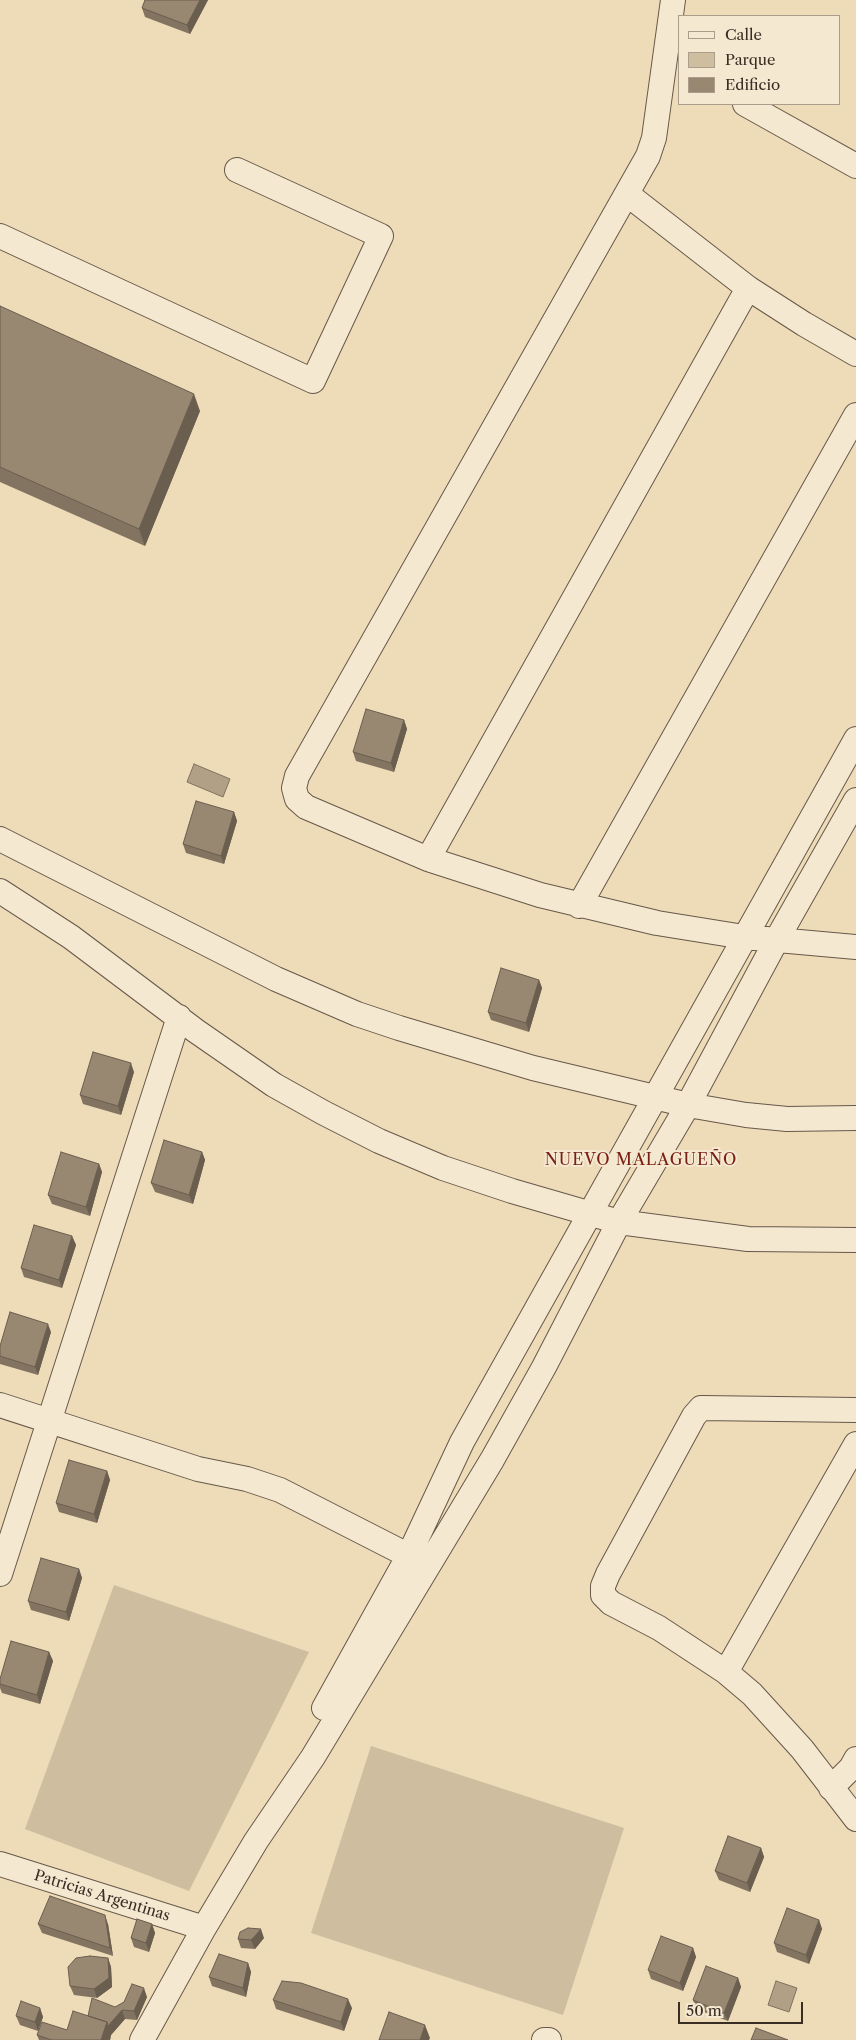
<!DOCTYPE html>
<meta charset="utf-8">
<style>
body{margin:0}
#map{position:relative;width:856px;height:2040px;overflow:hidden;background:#eedbb8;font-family:"Libre Caslon Text",serif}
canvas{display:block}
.legend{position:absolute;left:678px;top:15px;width:162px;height:90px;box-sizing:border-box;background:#f4e8d1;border:1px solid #aa9d8c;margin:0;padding:6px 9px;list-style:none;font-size:15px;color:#3a2d24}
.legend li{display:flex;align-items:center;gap:10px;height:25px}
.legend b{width:25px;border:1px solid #aa9d8c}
.scale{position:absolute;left:678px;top:2002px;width:125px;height:22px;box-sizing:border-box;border:2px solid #3a2d24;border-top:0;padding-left:6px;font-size:15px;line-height:18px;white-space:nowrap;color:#3a2d24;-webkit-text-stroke:4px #f4e8d1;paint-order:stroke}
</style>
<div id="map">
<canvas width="856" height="2040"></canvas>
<ul class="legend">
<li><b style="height:6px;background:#f4e8d1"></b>Calle</li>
<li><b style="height:14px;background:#cfbd9f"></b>Parque</li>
<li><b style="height:14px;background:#988771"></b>Edificio</li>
</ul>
<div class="scale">50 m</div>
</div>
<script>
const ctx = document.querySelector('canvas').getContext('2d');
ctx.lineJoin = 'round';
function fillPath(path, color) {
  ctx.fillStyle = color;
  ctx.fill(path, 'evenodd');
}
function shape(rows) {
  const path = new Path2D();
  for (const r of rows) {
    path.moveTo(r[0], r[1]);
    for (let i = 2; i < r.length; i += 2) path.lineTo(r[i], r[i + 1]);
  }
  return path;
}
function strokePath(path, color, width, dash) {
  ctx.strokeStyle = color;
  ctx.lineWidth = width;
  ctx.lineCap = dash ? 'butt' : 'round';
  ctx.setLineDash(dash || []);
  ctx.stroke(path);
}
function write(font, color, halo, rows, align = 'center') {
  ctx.font = font + ' "Libre Caslon Text",serif';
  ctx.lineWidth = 4;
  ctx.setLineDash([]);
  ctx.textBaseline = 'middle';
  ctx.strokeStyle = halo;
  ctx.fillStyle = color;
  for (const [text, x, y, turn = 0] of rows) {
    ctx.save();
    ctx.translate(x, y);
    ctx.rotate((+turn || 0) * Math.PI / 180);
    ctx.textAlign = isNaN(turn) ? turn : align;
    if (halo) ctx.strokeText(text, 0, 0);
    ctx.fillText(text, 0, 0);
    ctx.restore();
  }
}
fillPath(shape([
 [114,1585,309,1652,189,1891,25,1829],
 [371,1746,624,1828,563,2015,311,1933]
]), '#cfbd9f');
const water = shape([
 [194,764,230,779,223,797,187,782,194,764],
 [776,1981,797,1988,789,2012,768,2005,776,1981]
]);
fillPath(water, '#b1a086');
strokePath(water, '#81725f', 1);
const minor = shape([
 [673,0,654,138,648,156,297,776,294,788,297,799,306,807,428,859,540,895,657,923,744,937,856,947],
 [745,104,856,166],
 [627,194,748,288,804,324,856,354],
 [0,236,313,381,381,236,237,170],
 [0,839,276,979,357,1014,399,1028,533,1068,688,1105,746,1115,787,1119,856,1118],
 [428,859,748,288],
 [0,891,71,937,196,1031,274,1085,324,1113,379,1141,443,1168,512,1191,619,1222,748,1239,856,1240],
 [579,906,856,415],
 [0,1405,198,1469,247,1479,280,1490,423,1563],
 [856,1410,701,1408,694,1416,608,1574,603,1586,603,1595,611,1603,659,1628,726,1672,752,1694,802,1749,856,1819],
 [0,1574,179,1017],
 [726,1672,856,1444],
 [324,1708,409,1555,462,1442,856,739],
 [831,1788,851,1768,856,1759],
 [0,1864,204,1928],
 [142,2040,204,1928,256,1841,313,1757,492,1460,544,1367,619,1222,688,1105,776,941,856,800],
 [544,2040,549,2040]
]);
strokePath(minor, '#675849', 26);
strokePath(minor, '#f4e8d1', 24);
fillPath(shape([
 [145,0,208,0,190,34,145,17,142,8],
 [0,306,200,411,145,546,0,482],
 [404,720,407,729,394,772,356,761,353,752],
 [234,812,237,821,224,864,186,853,183,844],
 [539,980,542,988,529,1032,491,1020,488,1012],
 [134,1072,121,1115,83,1104,80,1095],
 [202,1152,205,1160,193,1204,155,1192,151,1183],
 [99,1164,102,1172,90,1216,52,1204,48,1195],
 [72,1236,76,1245,62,1288,24,1277,21,1268],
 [51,1332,38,1375,0,1364,0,1346],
 [107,1471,110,1480,97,1523,59,1512,56,1503],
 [79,1569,82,1578,69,1621,31,1610,28,1601],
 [49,1652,53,1661,40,1704,2,1693,0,1688,0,1679],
 [761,1848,764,1857,750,1892,719,1880,715,1871],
 [819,1920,822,1929,809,1964,777,1952,774,1943],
 [38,1924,108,1924,113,1956,42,1933],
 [152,1924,155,1933,149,1952,134,1947,131,1938],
 [264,1938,255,1949,241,1948,238,1939],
 [693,1948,696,1957,683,1991,651,1979,648,1970],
 [108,1958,111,1967,112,1987,97,1998,74,1995,70,1986],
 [248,1963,251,1972,246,1997,212,1986,209,1977],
 [738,1978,741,1987,728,2021,696,2009,693,2000],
 [147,1997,137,2020,125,2019,111,2035,110,2040,39,2040,37,2035,67,2030,88,2016,115,2007],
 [273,2000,352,2008,344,2031,276,2009],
 [40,2008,43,2017,38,2031,20,2025,16,2016]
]), '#837461');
fillPath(shape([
 [200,0,208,0,190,34,187,25],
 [194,394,200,411,145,546,139,529],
 [404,720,407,729,394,772,391,763],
 [234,812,237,821,224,864,221,856],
 [539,980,542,988,529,1032,526,1023],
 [131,1063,134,1072,121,1115,118,1106],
 [202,1152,205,1160,193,1204,189,1195],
 [99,1164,102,1172,90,1216,86,1207],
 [72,1236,76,1245,62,1288,59,1280],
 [48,1324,51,1332,38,1375,35,1367],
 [107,1471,110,1480,97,1523,94,1514],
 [79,1569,82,1578,69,1621,66,1612],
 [49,1652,53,1661,40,1704,37,1695],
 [761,1848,764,1857,750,1892,747,1883],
 [105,1915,108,1924,113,1956,110,1948],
 [819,1920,822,1929,809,1964,806,1955],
 [152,1924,155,1933,149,1952,146,1943],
 [261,1929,264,1938,255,1949,251,1940],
 [693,1948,696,1957,683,1991,680,1983],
 [108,1958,111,1967,112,1987,97,1998,94,1989],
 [248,1963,251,1972,246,1997,243,1988],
 [738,1978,741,1987,728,2021,724,2013],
 [144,1988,147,1997,137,2020,134,2011],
 [348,1999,352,2008,344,2031,341,2022],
 [40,2008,43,2017,38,2031,35,2022],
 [122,2010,125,2019,111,2035,110,2040,101,2040,107,2022],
 [425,2025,430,2038,429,2040,420,2040]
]), '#6a5e4f');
const building = shape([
 [145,0,200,0,187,25,142,8,145,0],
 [0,306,194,394,139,529,0,467,0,306],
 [366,709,404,720,391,763,353,752,366,709],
 [196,801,234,812,221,856,183,844,196,801],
 [501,968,539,980,526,1023,488,1012,501,968],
 [93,1052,131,1063,118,1106,80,1095,93,1052],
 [164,1140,202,1152,189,1195,151,1183,164,1140],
 [61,1152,99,1164,86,1207,48,1195,61,1152],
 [34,1225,72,1236,59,1280,21,1268,34,1225],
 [10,1312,48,1324,35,1367,0,1356,0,1346,10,1312],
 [69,1460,107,1471,94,1514,56,1503,69,1460],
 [41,1558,79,1569,66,1612,28,1601,41,1558],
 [11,1641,49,1652,37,1695,0,1684,0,1679,11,1641],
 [728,1836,761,1848,747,1883,715,1871,728,1836],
 [50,1896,105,1915,110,1948,38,1924,50,1896],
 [787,1908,819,1920,806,1955,774,1943,787,1908],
 [137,1919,152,1924,146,1943,131,1938,137,1919],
 [248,1928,261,1929,251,1940,238,1939,240,1932,248,1928],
 [661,1936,693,1948,680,1983,648,1970,661,1936],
 [219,1954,248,1963,243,1988,209,1977,219,1954],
 [90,1956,108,1958,109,1978,94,1989,70,1986,68,1967,76,1958,90,1956],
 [706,1966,738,1978,724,2013,693,2000,706,1966],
 [282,1981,301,1983,348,1999,341,2022,273,2000,282,1981],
 [132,1984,144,1988,134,2011,122,2010,108,2026,107,2022,88,2016,92,1998,115,2007,124,2002,132,1984],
 [21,2001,40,2008,35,2022,16,2016,21,2001],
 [73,2011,107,2022,101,2040,52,2040,37,2035,42,2022,67,2030,73,2011],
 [389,2012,425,2025,420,2040,379,2040,389,2012],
 [756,2028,788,2040,751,2040,756,2028]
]);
fillPath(building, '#988771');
strokePath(building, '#6a5e4f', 1);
write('15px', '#3a2d24', '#f4e8d1', [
 ["Patricias Argentinas",102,1896,17]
]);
ctx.letterSpacing = '1px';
write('16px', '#7a1f14', '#f4e8d1', [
 ["NUEVO MALAGUEÑO",641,1160]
]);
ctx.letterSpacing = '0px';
</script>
